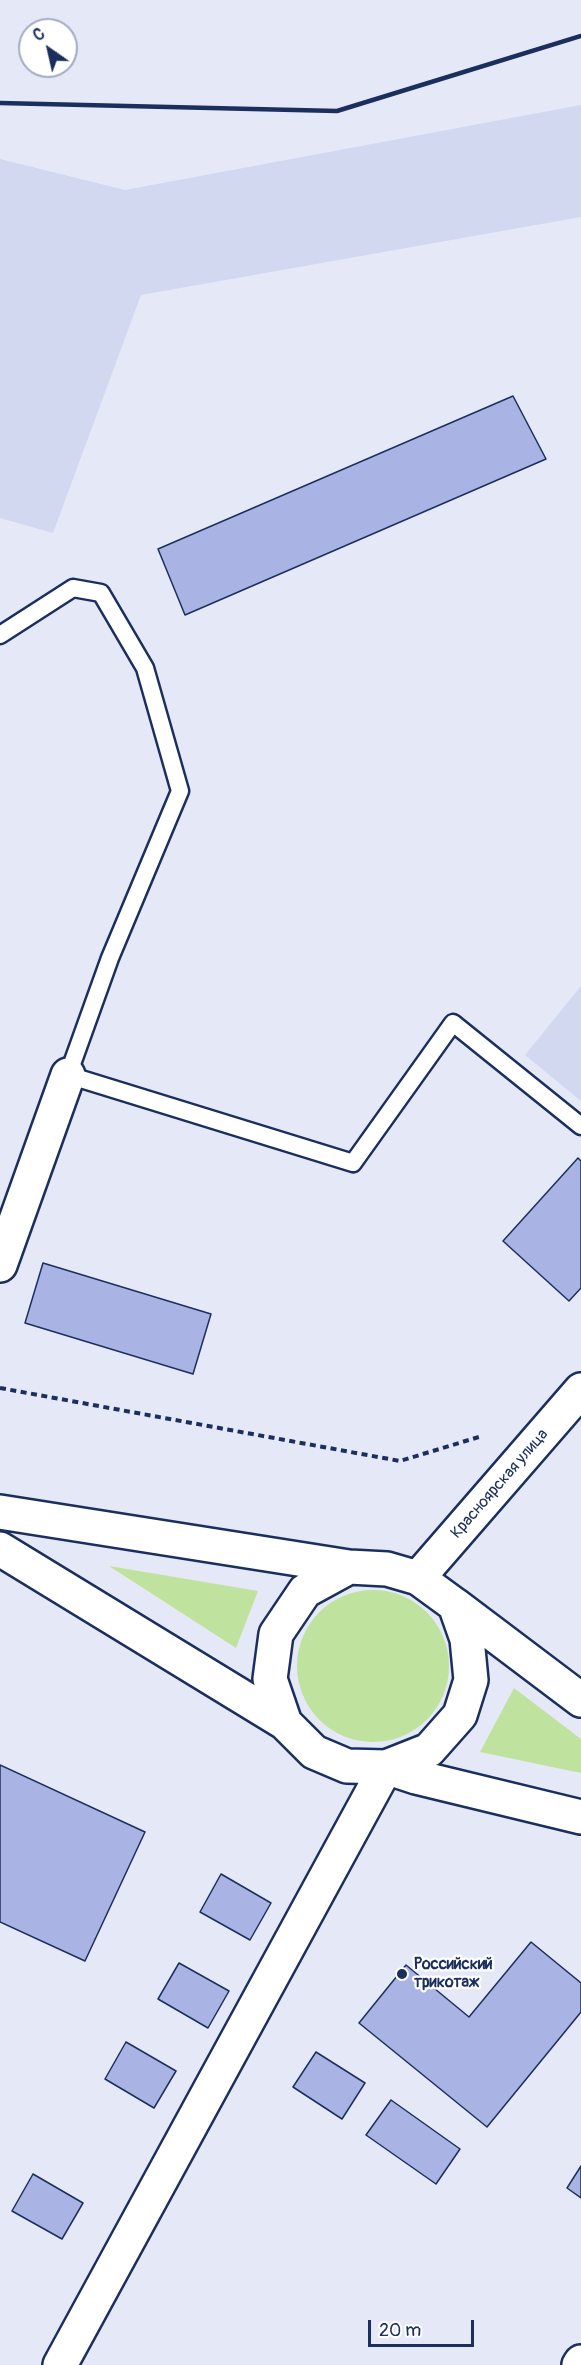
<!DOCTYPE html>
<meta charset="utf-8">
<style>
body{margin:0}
#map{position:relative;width:581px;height:2365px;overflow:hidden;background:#e5e8f7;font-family:Pangolin,sans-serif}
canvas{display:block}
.north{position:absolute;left:18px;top:18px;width:60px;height:60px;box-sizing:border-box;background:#fff;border:2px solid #a4acbf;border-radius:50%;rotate:326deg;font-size:16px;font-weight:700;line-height:24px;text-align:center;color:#1b2f5e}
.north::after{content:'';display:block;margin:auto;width:21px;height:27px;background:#1b2f5e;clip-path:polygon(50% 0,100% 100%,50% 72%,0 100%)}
.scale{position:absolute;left:368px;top:2320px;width:106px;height:27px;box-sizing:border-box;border:3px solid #1b2f5e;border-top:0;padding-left:8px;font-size:18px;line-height:21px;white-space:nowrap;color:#1b2f5e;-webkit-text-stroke:4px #fff;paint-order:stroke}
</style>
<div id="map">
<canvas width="581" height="2365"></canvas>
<div class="north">С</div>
<div class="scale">20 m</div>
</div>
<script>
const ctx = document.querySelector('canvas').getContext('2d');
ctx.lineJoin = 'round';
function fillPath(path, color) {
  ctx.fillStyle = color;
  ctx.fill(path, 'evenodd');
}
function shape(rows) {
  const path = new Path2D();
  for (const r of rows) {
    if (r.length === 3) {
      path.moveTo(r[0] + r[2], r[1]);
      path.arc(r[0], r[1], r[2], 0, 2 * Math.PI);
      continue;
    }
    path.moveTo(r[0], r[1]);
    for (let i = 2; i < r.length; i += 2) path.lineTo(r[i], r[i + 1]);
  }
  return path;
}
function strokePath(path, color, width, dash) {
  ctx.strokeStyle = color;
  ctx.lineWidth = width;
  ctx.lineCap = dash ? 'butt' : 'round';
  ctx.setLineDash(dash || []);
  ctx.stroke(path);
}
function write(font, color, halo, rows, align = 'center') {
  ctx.font = font + ' Pangolin,sans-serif';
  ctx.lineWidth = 4.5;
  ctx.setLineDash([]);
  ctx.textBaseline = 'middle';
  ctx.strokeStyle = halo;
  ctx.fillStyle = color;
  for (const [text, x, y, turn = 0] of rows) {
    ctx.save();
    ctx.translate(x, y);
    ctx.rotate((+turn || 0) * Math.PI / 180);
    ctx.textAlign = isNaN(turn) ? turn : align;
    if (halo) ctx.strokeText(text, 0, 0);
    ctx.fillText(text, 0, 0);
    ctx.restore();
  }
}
fillPath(shape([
 [581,105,581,217,141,295,53,533,0,518,0,159,125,190],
 [581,986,581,1101,525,1055]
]), '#d3d8f1');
fillPath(shape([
 [109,1566,258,1591,236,1648],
 [373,1666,76],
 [514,1688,581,1739,581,1773,480,1752]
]), '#bfe39e');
const building = shape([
 [513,396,546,459,185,615,158,549,513,396],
 [578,1158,581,1161,581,1288,569,1301,503,1241,578,1158],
 [43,1263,211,1314,193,1374,25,1323,43,1263],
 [0,1765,145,1832,85,1961,0,1922,0,1765],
 [221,1874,271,1903,250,1940,200,1912,221,1874],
 [531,1942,581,1983,581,2012,487,2127,359,2023,406,1965,469,2017,531,1942],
 [179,1963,229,1991,208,2028,158,1999,179,1963],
 [126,2042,176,2071,154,2108,105,2079,126,2042],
 [316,2052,365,2083,342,2119,293,2087,316,2052],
 [391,2100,460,2149,436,2184,366,2135,391,2100],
 [581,2166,581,2198,567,2188,581,2166],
 [33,2174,83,2203,62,2239,12,2211,33,2174]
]);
fillPath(building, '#a9b4e4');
strokePath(building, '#1b2f5e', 1.5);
const service = shape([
 [0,635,73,588,101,593,145,668,180,791,110,958,68,1075,353,1163,453,1023,581,1126]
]);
const minor = shape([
 [0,1265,68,1075],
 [418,1578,581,1390],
 [60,2365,386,1767],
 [579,2365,581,2362]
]);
const secondary = shape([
 [0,1512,349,1567,387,1569,418,1578,455,1605,467,1639,471,1680,460,1715,429,1750,386,1767,347,1766,314,1752,285,1723,270,1679,276,1634,305,1591,349,1567],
 [0,1549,285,1723],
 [455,1605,581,1700],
 [386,1767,416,1777,581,1817]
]);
strokePath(service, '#1b2f5e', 21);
strokePath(minor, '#1b2f5e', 38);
strokePath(secondary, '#1b2f5e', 38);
strokePath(shape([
 [0,1388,400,1461,482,1436]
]), '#1b2f5e', 4, [6, 4.5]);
strokePath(service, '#fff', 16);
strokePath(minor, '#fff', 33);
strokePath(secondary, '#fff', 33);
strokePath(shape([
 [0,103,337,111,581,36]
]), '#1b2f5e', 4.5);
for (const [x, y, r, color] of [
 [402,1974,6,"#1b2f5e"]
]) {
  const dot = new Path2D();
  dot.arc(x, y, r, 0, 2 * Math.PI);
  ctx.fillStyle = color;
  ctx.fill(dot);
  strokePath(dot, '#fff', 2);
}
write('16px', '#1b2f5e', '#fff', [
 ["Красноярская улица",500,1484,-49]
]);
write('bold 16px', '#1b2f5e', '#fff', [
 ["Российский",414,1965],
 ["трикотаж",414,1983]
], 'left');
</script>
